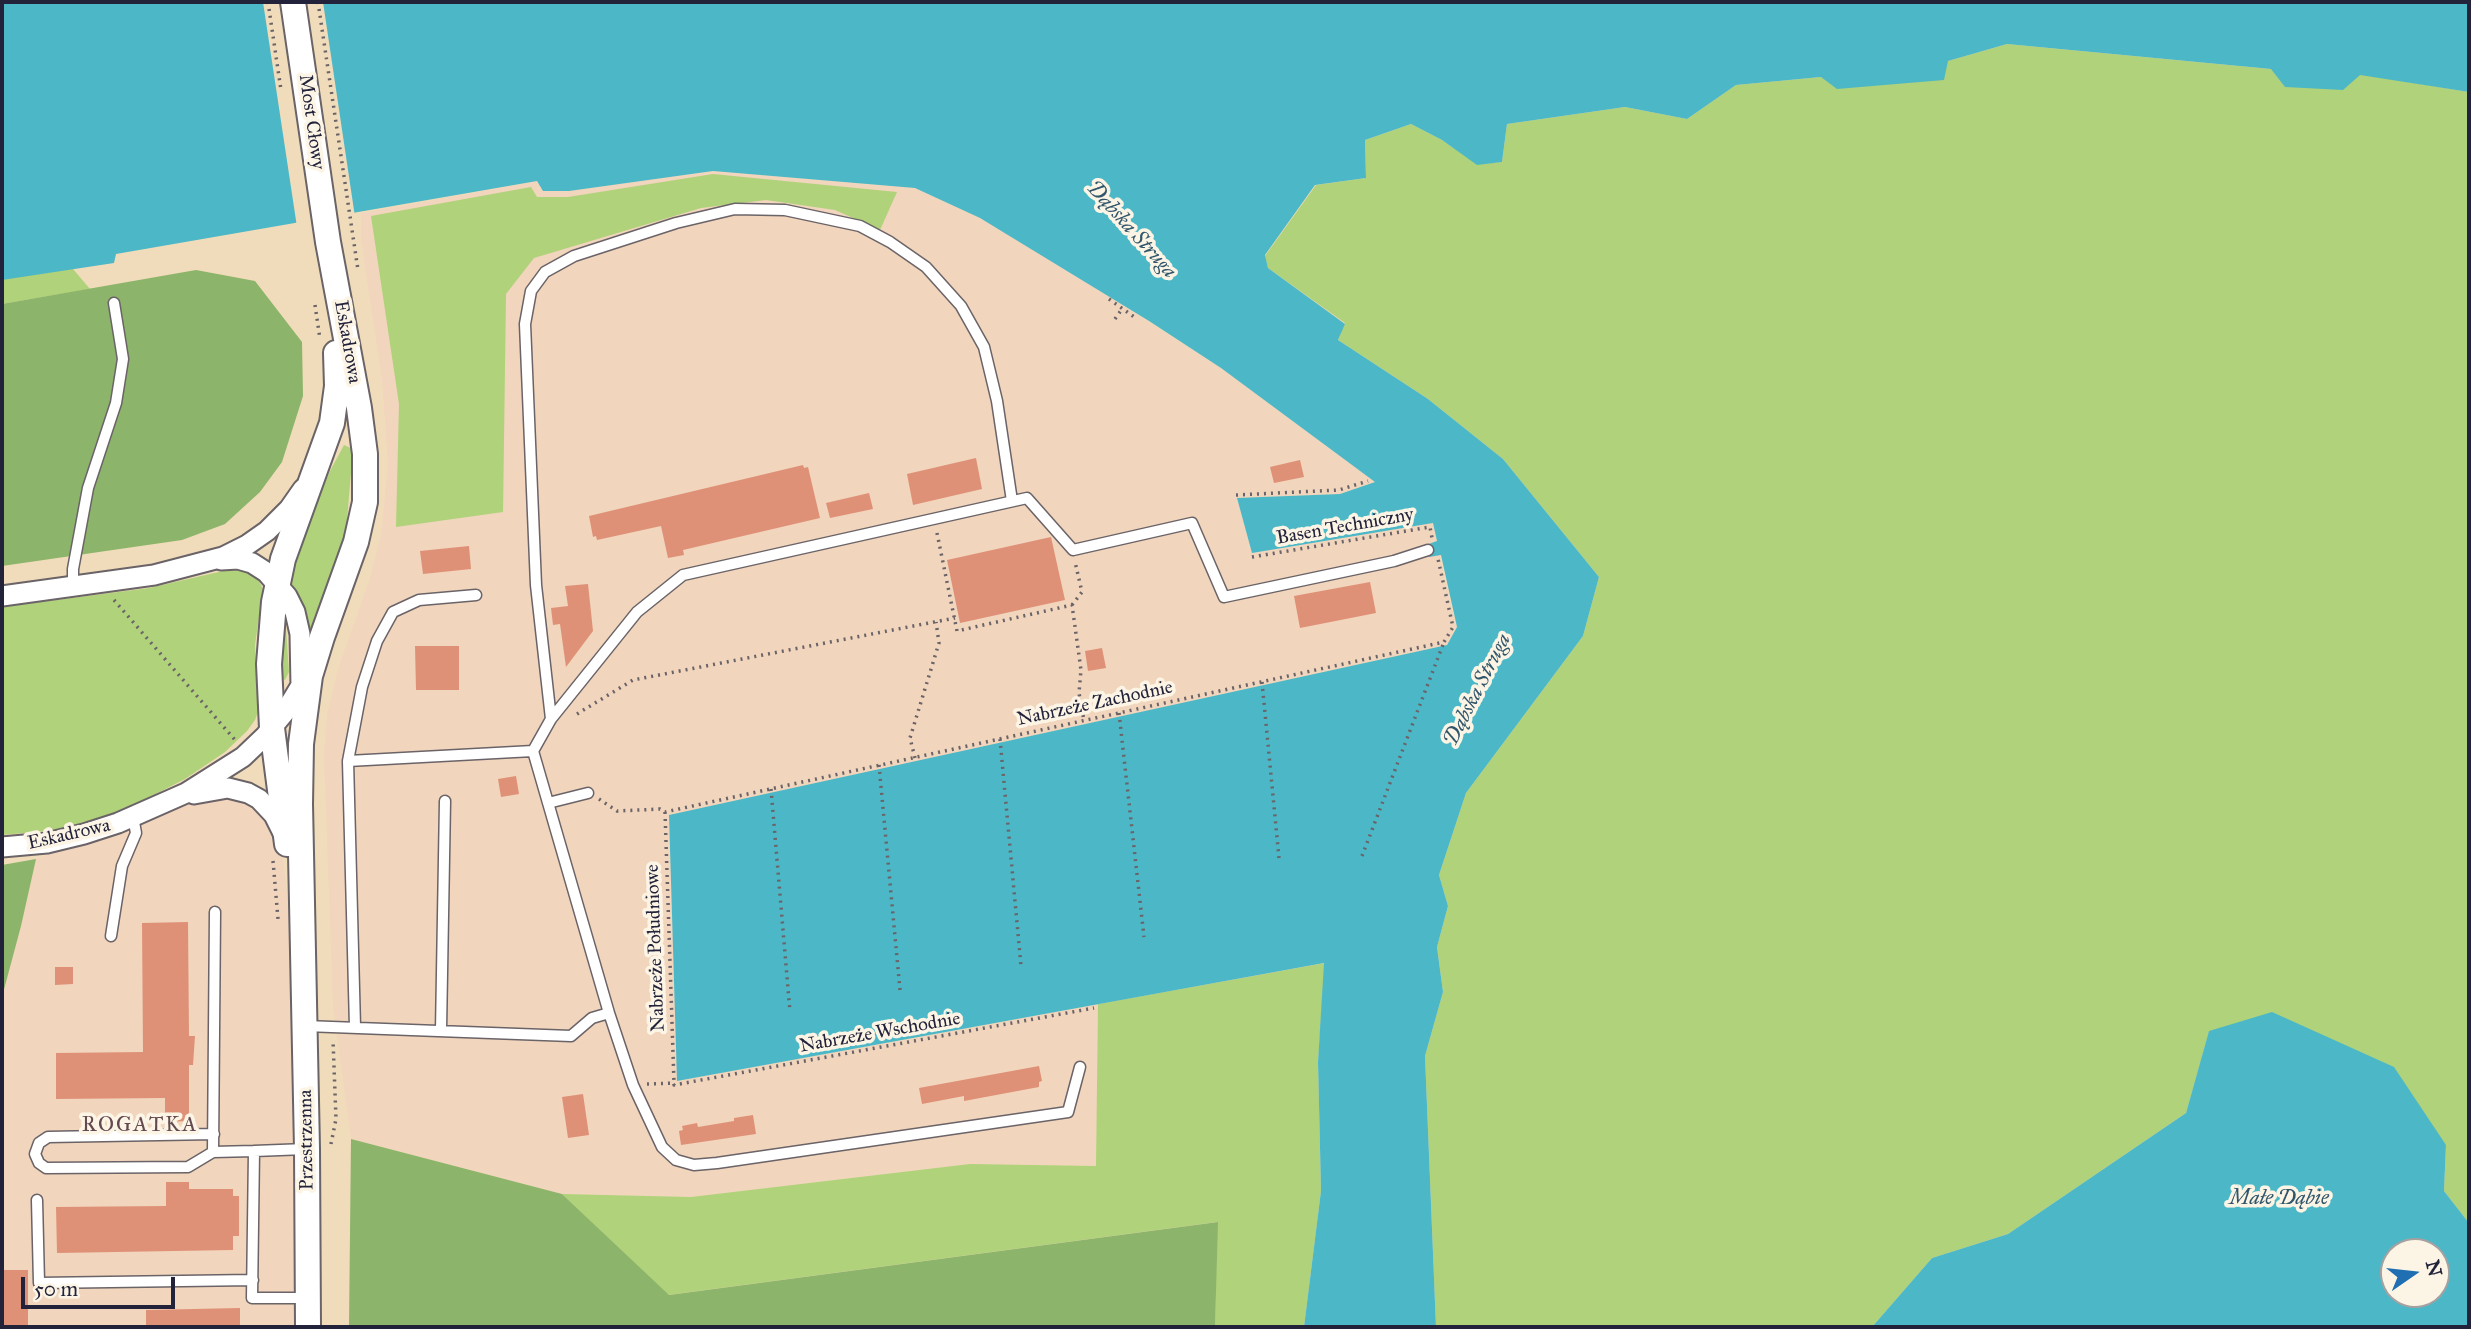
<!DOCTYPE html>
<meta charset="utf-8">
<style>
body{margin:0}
#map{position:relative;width:2471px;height:1329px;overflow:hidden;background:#f0dcba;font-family:"IM FELL Great Primer",serif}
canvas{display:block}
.frame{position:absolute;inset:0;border:4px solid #22223b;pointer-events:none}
.north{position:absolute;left:2380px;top:1238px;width:70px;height:70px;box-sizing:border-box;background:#fcf5e5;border:2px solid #a5a1a1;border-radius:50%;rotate:76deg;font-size:19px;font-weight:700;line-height:28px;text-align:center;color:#22223b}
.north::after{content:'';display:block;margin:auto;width:24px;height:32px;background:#1f6fb2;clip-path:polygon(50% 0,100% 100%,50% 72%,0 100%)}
.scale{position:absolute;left:21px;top:1277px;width:154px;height:32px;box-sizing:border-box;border:4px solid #22223b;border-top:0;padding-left:9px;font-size:21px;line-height:24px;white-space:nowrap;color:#22223b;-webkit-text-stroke:5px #fcf5e5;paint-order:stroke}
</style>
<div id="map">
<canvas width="2471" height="1329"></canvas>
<div class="frame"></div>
<div class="north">N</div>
<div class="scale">50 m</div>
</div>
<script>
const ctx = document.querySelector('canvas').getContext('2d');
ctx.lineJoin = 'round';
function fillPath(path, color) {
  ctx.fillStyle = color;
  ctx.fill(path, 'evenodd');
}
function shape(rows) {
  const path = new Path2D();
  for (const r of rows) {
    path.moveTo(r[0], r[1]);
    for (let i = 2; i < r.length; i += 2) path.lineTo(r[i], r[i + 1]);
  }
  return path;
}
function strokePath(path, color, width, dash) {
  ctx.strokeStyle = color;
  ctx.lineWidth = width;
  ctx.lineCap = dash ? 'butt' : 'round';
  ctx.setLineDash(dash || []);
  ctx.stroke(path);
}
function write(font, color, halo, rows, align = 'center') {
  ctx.font = font + ' "IM FELL Great Primer",serif';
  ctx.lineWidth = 7;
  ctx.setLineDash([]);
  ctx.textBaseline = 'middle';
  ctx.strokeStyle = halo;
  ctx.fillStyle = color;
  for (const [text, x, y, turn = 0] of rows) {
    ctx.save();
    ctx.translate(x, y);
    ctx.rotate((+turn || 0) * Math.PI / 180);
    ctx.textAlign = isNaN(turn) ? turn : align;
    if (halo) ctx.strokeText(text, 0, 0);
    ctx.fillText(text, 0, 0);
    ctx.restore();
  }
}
fillPath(shape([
 [713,171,915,188,980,218,1037,251,1221,368,1375,482,1340,494,1237,498,1252,553,1432,523,1456,626,1447,645,669,816,678,1081,1098,1004,1096,1166,969,1164,691,1197,562,1194,351,1139,333,1007,324,756,327,715,338,669,369,581,381,536,388,464,382,380,361,240,361,213,537,181,569,191],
 [224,793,250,800,279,837,285,875,298,1000,296,1327,2,1327,2,997,36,859,191,800]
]), '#f1d5bd');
fillPath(shape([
 [2007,44,2271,69,2360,74,2469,92,2469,1223,2444,1191,2446,1145,2209,1032,2186,1113,2008,1234,1932,1258,1872,1327,1436,1327,1425,1056,1443,992,1437,947,1448,906,1439,875,1466,793,1583,636,1599,577,1503,459,1428,399,1338,340,1345,323,1268,268,1265,256,1316,185,1366,178,1365,140,1411,124,1442,140,1477,164,1502,162,1507,124,1625,107,1687,119,1736,85,1821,77,1948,61],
 [713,174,897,192,880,230,835,210,766,200,701,208,534,258,506,294,503,512,396,527,399,404,371,216,531,187,537,197,568,197],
 [62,256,90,289,2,304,2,263],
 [344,445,353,449,347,520,343,544,313,630,309,630,302,601,289,581,307,526,330,471],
 [242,570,257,577,263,589,255,645,258,712,255,720,247,731,225,752,185,779,122,811,58,830,2,835,2,607,149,588,223,571],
 [285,614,289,672,285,680,281,679,279,665],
 [1325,963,1318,1062,1321,1191,1304,1327,1215,1327,1217,1222,668,1295,562,1194,691,1197,970,1164,1096,1166,1098,1004]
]), '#b0d27a');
fillPath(shape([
 [196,270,255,281,302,342,303,396,282,462,260,492,225,524,182,540,2,566,2,304],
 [36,859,21,926,2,997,2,865],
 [351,1139,562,1194,669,1295,1218,1222,1215,1327,349,1327]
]), '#8cb46a');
fillPath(shape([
 [2,2,2469,2,2469,92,2360,75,2343,90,2285,87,2271,69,2007,44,1948,61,1944,80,1837,89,1821,77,1736,85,1687,119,1625,107,1507,124,1502,162,1477,165,1442,140,1411,124,1365,140,1366,178,1315,185,1265,255,1268,268,1345,324,1338,340,1428,399,1503,459,1599,577,1583,636,1466,793,1439,875,1448,906,1437,947,1443,992,1425,1056,1436,1327,1304,1327,1321,1191,1318,1062,1324,963,677,1081,669,815,1447,645,1457,627,1441,555,1429,557,1426,545,1437,541,1433,523,1252,553,1237,498,1340,494,1375,482,1221,368,1149,321,980,218,915,188,713,171,569,191,543,191,537,181,116,254,114,263,2,280],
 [2272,1012,2394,1067,2446,1145,2444,1191,2469,1223,2469,1327,1872,1327,1932,1258,2008,1234,2186,1113,2209,1031],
 [2394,1252,2436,1252,2436,1294,2394,1294]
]), '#4cb8c7');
fillPath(shape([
 [263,2,323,2,355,217,297,227]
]), '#f0dcba');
fillPath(shape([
 [976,458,982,489,913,505,907,474],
 [1300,460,1304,477,1274,483,1270,467],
 [803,465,804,468,808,467,820,518,683,550,684,555,668,558,661,526,597,540,596,536,593,537,589,516],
 [869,493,873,509,830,518,826,503],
 [1051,537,1065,600,960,623,947,560],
 [469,546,471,569,423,574,420,551],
 [1370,582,1376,613,1300,628,1294,596],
 [588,584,593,631,566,667,560,624,553,625,551,608,568,606,565,586],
 [415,646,459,646,459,690,416,690],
 [1102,648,1106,668,1088,671,1085,651],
 [516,776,519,794,501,797,498,779],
 [188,922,189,1036,195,1036,193,1065,189,1065,189,1121,165,1122,165,1098,56,1099,56,1053,143,1052,142,923],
 [55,967,73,967,73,984,55,985],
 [1039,1066,1042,1081,1039,1082,1039,1087,964,1101,964,1096,922,1104,919,1088],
 [583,1094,589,1135,568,1138,562,1097],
 [753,1115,756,1134,681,1145,679,1131,683,1130,682,1126,697,1123,698,1127,734,1121,734,1118],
 [166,1182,189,1182,189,1189,233,1189,233,1196,239,1196,239,1236,233,1236,233,1250,57,1253,56,1207,166,1206],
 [2,1270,28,1270,28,1327,2,1327],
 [240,1308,240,1327,146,1327,146,1310]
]), '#df9177');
const service = shape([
 [73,587,73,569,88,488,116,403,123,359,114,303],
 [551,719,536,585,525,324,531,291,545,272,574,256,676,223,735,209,785,210,860,226,890,242,926,267,961,306,984,347,997,401,1012,501],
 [348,761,362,687,377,641,393,612,419,600,476,595],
 [548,803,588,793],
 [215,912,213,1152,254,1151,252,1298,307,1298],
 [111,936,122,866,136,833,133,817],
 [305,1026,571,1036,592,1018,609,1013],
 [355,1027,348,761,533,751],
 [441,1030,445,801],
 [1080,1067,1068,1112,717,1163,694,1165,676,1160,662,1147,633,1085,609,1013,533,751,551,719,637,612,683,575,1027,498,1073,550,1192,523,1224,597,1394,561,1428,550],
 [254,1151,306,1149],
 [213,1152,188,1167,46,1168,39,1163,35,1154,39,1143,48,1137,214,1134],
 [37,1200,39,1283,253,1280]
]);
const minor = shape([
 [221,560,238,559,252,563,266,572,287,596,295,612,300,634,301,686],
 [2,596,154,575,223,557,247,545,267,531,289,509,303,489],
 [194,794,228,788,248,793,259,799,274,815,283,833],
 [2,847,47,843,84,834,118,823,186,793,243,757,265,736,285,712,308,674]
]);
const tertiary = shape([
 [293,2,328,242,359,408,365,454,365,502,356,542,322,637,310,676,301,744,300,804,307,1149,308,1327],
 [287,844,272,728,269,664,274,602,283,559,332,423,337,386,336,353]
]);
strokePath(service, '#6a6367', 13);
strokePath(minor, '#6a6367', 23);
strokePath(tertiary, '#6a6367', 28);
strokePath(shape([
 [268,2,281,90],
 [318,2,358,270],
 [1109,299,1137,319],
 [315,305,320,339],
 [1115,319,1122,309],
 [1236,495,1339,490,1368,481],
 [937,533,957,631,1072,605,1081,670,1079,693,1084,721],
 [1252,557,1430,527,1432,538],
 [114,600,235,740],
 [1072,605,1082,592,1075,562],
 [1262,682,1279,858],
 [1119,713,1144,937],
 [577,714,633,680,955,618],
 [1000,739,1021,966],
 [915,758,910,738,939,643,936,622],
 [879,765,900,990],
 [771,789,790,1012],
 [599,799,617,811,660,809,665,812,1444,642,1453,627,1438,559],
 [665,812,674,1083],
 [1362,856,1444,642],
 [273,861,278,919],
 [647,1084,674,1083,674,1085,1094,1008],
 [331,1144,336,1119,333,1040]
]), '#6a6367', 3.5, [2, 5]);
strokePath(service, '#fff', 10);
strokePath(minor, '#fff', 19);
strokePath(tertiary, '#fff', 24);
write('19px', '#22223b', '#fcf5e5', [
 ["Most Cłowy",311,122,82],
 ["Eskadrowa",347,342,80],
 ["Basen Techniczny",1345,527,-10],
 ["Nabrzeże Zachodnie",1095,704,-12],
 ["Eskadrowa",69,835,-13],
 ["Nabrzeże Południowe",656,948,-92],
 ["Nabrzeże Wschodnie",880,1033,-10],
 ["Przestrzenna",307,1140,-91]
]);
write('italic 21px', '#31566c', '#fcf5e5', [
 ["Dąbska Struga",1131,230,48],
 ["Dąbska Struga",1478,690,-63],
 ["Małe Dąbie",2279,1199]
]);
ctx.letterSpacing = '2px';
write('21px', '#644950', '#fcf5e5', [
 ["ROGATKA",140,1126]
]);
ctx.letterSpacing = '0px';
</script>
